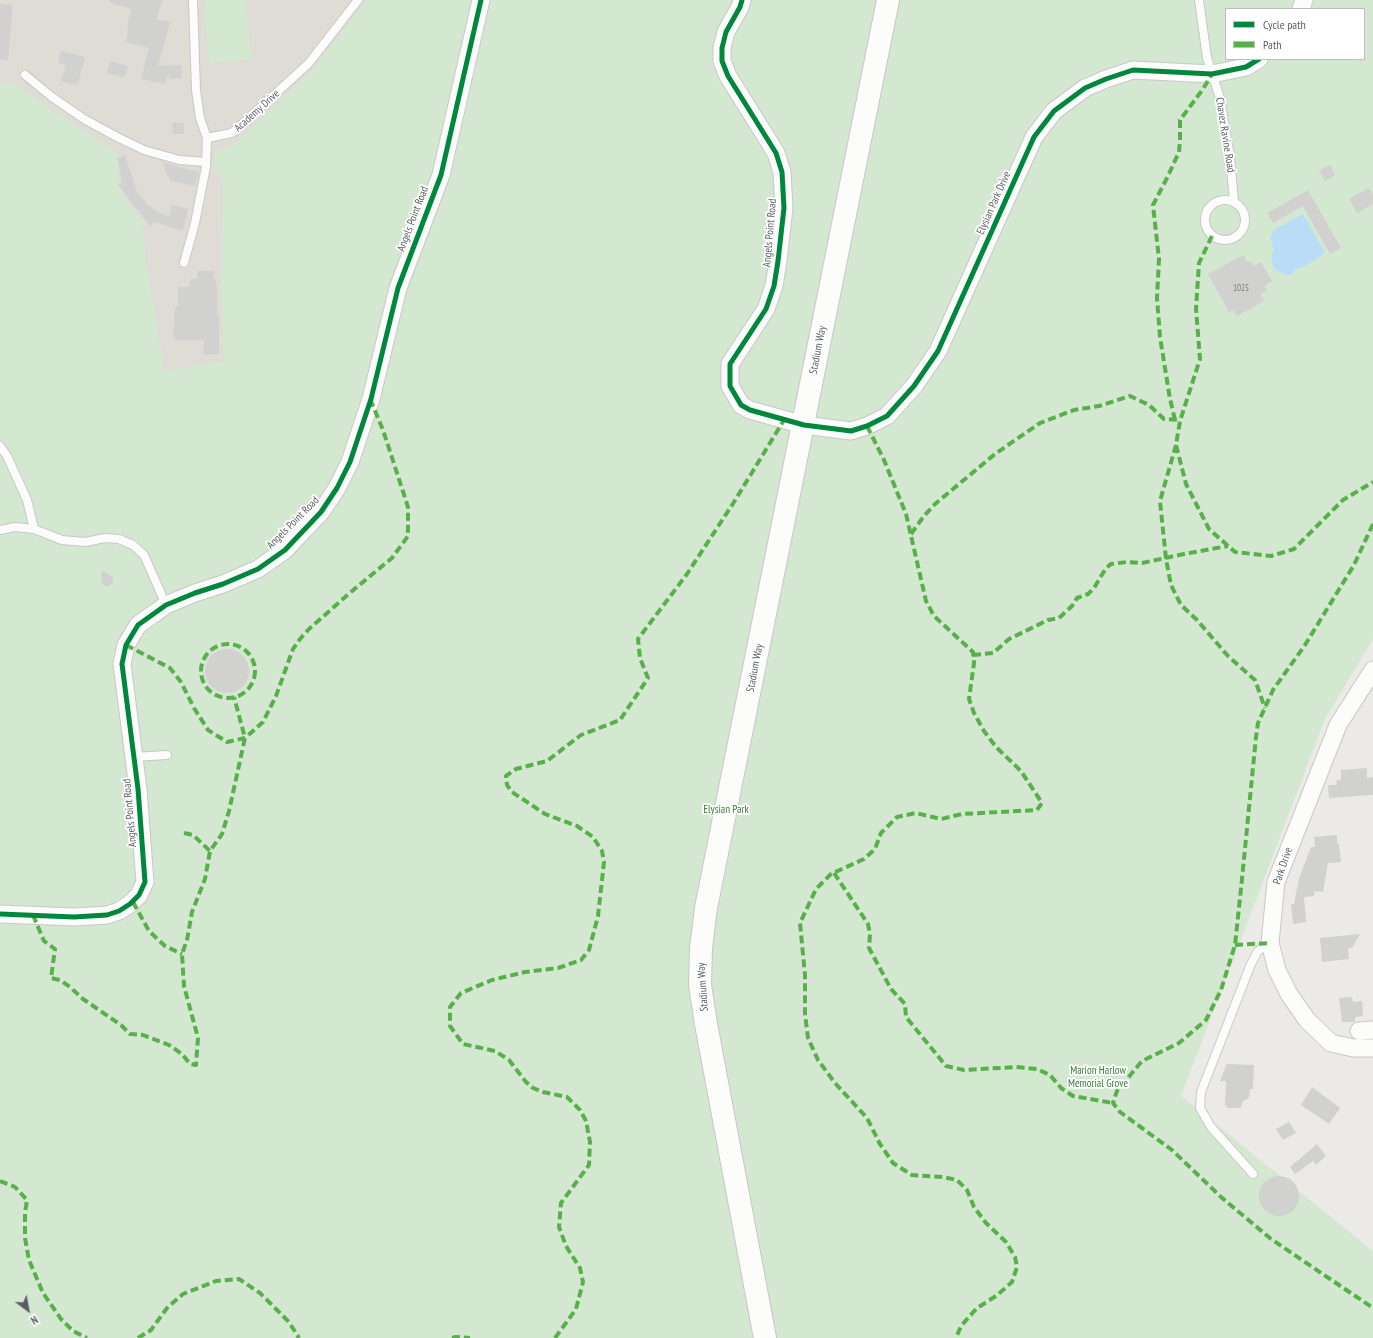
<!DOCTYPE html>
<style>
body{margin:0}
#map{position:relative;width:1373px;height:1338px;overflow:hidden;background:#ebeae6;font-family:"PT Sans Narrow",sans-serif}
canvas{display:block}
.legend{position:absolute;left:1225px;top:8px;width:140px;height:52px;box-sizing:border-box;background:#fff;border:1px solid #bdbfc1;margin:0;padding:5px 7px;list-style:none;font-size:12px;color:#5b5f63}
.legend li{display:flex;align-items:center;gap:8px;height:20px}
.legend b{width:20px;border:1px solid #bdbfc1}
.north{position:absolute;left:8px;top:1290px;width:40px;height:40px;-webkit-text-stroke:3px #fff;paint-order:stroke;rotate:148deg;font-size:11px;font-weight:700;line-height:16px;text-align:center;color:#5b5f63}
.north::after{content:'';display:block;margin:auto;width:14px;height:18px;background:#5b5f63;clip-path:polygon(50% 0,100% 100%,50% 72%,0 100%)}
</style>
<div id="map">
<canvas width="1373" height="1338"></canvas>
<ul class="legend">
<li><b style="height:5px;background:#00873e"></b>Cycle path</li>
<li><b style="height:5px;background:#58b04a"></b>Path</li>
</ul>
<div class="north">N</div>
</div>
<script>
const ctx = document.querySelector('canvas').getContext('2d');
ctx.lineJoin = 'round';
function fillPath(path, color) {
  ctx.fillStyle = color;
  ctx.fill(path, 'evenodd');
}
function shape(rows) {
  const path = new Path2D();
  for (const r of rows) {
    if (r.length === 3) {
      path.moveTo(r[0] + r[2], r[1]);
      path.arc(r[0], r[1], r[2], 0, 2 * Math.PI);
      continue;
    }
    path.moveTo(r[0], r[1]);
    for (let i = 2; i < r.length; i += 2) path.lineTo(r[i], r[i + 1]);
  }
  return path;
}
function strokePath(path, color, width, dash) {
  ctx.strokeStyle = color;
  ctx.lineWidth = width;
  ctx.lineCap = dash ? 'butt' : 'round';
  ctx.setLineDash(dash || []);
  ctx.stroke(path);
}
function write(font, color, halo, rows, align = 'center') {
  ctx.font = font + ' "PT Sans Narrow",sans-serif';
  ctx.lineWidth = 3.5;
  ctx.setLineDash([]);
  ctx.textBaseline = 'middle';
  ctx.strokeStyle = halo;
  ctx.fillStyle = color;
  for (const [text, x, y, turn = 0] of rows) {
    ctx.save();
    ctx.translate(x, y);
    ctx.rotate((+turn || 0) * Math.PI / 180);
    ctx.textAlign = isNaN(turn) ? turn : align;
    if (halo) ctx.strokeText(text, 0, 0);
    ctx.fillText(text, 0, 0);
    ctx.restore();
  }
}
fillPath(shape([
 [0,0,436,0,287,519,0,361]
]), '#dfdcd5');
fillPath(shape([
 [204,0,246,0,251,59,209,63],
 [367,0,1373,0,1373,639,1325,719,1181,1096,1373,1251,1373,1338,0,1338,0,82,15,84,119,154,118,171,123,197,143,222,146,265,165,372,224,361,221,288,223,180,212,169,215,151,230,148,312,70],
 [1226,9,1364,9,1364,59,1226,59]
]), '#d3e7d1');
fillPath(shape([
 [1303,214,1325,253,1305,266,1295,269,1291,275,1285,275,1274,269,1271,258,1274,250,1270,237,1274,230]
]), '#b9ddf7');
fillPath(shape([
 [110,0,162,0,157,19,170,22,158,66,181,65,182,78,169,79,169,74,166,79,166,84,141,79,149,48,126,42,129,27,127,26,131,9,110,3],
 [0,4,13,5,8,60,0,59],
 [61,51,85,57,78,84,73,83,73,84,61,81,66,65,58,63],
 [110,61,128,66,125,77,107,73],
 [172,123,184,123,184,134,173,134],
 [125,156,137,192,147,204,155,210,169,217,172,205,188,209,183,231,155,222,150,226,118,185,122,181,117,158],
 [164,163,199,172,195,186,171,181,166,174],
 [1330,165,1335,175,1325,181,1319,170],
 [1369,188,1373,195,1373,204,1357,213,1349,199],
 [1308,190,1341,248,1330,254,1303,206,1273,223,1267,213],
 [1243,255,1248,263,1251,261,1253,266,1261,262,1272,281,1264,286,1267,291,1261,294,1264,301,1237,316,1233,310,1229,312,1208,274],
 [197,271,214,271,214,279,216,279,217,287,217,316,219,316,219,354,203,355,204,340,175,340,175,337,173,337,175,307,178,306,178,287,190,287,190,279,197,279],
 [101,570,113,577,113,583,107,587,102,583],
 [227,671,22],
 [1367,768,1367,778,1373,777,1373,795,1329,798,1328,785,1337,785,1336,781,1341,780,1341,770],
 [1337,835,1337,844,1339,844,1341,862,1328,863,1323,892,1315,891,1314,896,1304,897,1306,922,1293,924,1291,904,1294,904,1299,878,1311,847,1315,847,1314,837],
 [1360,934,1352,948,1348,948,1349,959,1322,962,1320,938],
 [1352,997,1353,1002,1362,1001,1363,1016,1355,1017,1355,1022,1342,1022,1339,998],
 [1227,1064,1254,1065,1253,1089,1250,1089,1249,1098,1242,1102,1241,1108,1227,1108,1227,1105,1225,1106,1226,1081,1220,1081],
 [1312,1087,1340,1108,1329,1124,1301,1105],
 [1289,1122,1296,1133,1283,1140,1276,1129],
 [1317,1144,1326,1156,1316,1165,1313,1161,1295,1174,1290,1167],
 [1279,1196,20]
]), '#d1d1cf');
const service = shape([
 [193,0,196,90,200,118,207,138,232,133,262,106,309,63,358,0],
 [1199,0,1207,58,1220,98,1230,157,1234,201],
 [25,75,52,97,84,119,117,137,144,150,179,160,206,162],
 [1225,220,20],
 [184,263,195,223,206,167,207,138],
 [0,446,7,456,27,500,34,529,62,540,73,541,85,542,105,538,119,539,133,545,144,555,166,605],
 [0,530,15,527,34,529],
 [134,757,167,755],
 [1253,1174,1211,1127,1200,1108,1201,1092,1251,964,1258,951,1270,943]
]);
const minor = shape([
 [742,0,740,7,726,32,722,48,722,61,728,76,776,153,782,172,784,208,778,261,774,286,766,309,730,364,730,386,741,405,750,410,804,425,851,431,867,426,887,416,914,386,938,351,1034,137,1054,111,1085,88,1106,79,1133,70,1212,74,1246,67,1259,59],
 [1301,9,1304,0],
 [1373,670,1338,725,1276,882,1270,943,1277,970,1289,994,1307,1020,1331,1043,1353,1048,1373,1048],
 [0,914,74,917,107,915,119,911,130,904,139,895,145,882,138,789,122,664,126,645,138,625,166,605,195,593,223,584,258,569,285,550,321,512,337,488,350,462,371,399,398,288,441,175,481,0],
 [1359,1031,1373,1030]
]);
const secondary = shape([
 [765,1338,706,1024,700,985,701,948,706,908,888,0]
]);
strokePath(service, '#c8c8c8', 10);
strokePath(minor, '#c8c8c8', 19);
strokePath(secondary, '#c7c7c6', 24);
strokePath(service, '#fcfcfb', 8);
strokePath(minor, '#fcfcfb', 17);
strokePath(secondary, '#fcfcfb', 22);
strokePath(shape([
 [1212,236,1199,263,1196,309,1200,359,1180,421,1176,445,1186,484,1209,529,1235,552,1271,556,1294,549,1343,500,1373,482],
 [1175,420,1170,399,1160,337,1157,298,1159,259,1153,205,1167,178,1179,152,1180,140,1180,120,1203,89,1212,74],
 [867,426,884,460,906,514,926,601,934,616,973,652,974,663,969,699,974,713,984,731,996,747,1021,771,1042,803,1037,810,962,814,941,819,916,813,897,817,881,833,875,849,864,859,831,874,816,889,800,923,805,975,805,1014,808,1038,818,1060,835,1083,867,1118,880,1144,893,1163,912,1175,943,1177,957,1180,967,1190,974,1207,986,1223,1006,1242,1015,1257,1017,1267,1012,1282,996,1296,977,1308,961,1326,956,1338],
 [1176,445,1160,501,1166,559,1171,585,1181,605,1197,620,1228,656,1255,680,1265,708],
 [1373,524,1354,565,1305,645,1273,690,1258,723,1256,737,1242,879,1235,945,1221,990,1206,1020,1179,1043,1142,1061,1117,1091,1113,1103,1120,1112,1172,1150,1221,1197,1271,1239,1373,1308],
 [911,534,924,516,935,504,995,454,1040,423,1074,410,1099,406,1130,396,1149,405,1164,419,1179,420],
 [228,671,27],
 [126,645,170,668,181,682,194,708,208,730,227,742,245,738,263,722,276,696,293,649,300,639,309,629,352,591,392,558,408,536,408,507,383,430,371,401],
 [973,655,993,653,1009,639,1048,620,1059,618,1072,606,1077,598,1088,594,1094,588,1106,568,1111,564,1127,562,1142,563,1184,554,1228,546],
 [184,833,193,835,210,851],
 [834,873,868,924,870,934,869,948,891,989,905,1004,906,1017,946,1066,964,1070,1016,1067,1037,1069,1050,1075,1061,1088,1073,1096,1113,1103],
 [133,902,149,931,165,946,182,954],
 [33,915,44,941,55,949,51,978,60,980,70,987,83,999,121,1025,130,1034,143,1035,169,1045,182,1054,190,1064,196,1065,198,1038,184,986,182,954,187,940,192,912,205,879,210,851,222,834,229,811,245,738,234,697],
 [1235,945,1270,943],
 [0,1181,15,1187,27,1200,25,1213,25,1238,29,1260,43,1293,61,1319,73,1331,87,1338],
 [138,1338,151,1330,167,1308,183,1294,216,1281,239,1279,260,1293,289,1322,299,1338],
 [452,1338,456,1337,470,1338],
 [555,1338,576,1309,583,1282,580,1268,566,1246,559,1227,561,1203,589,1165,590,1142,586,1121,580,1110,567,1097,543,1092,533,1088,526,1082,509,1060,495,1051,463,1044,450,1026,450,1007,461,993,492,980,525,972,558,968,581,960,589,950,598,916,604,862,602,851,593,837,577,826,545,814,512,792,507,785,506,776,516,769,547,761,581,735,620,720,648,678,640,658,638,639,687,574,734,502,784,420]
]), '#58b04a', 4, [8, 4]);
strokePath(shape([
 [742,0,740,7,726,32,722,48,722,61,728,76,776,153,782,172,784,208,778,261,774,286,766,309,730,364,730,386,741,405,750,410,804,425,851,431,867,426,887,416,914,386,938,351,1034,137,1054,111,1085,88,1106,79,1133,70,1212,74,1246,67,1259,59],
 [0,914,74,917,107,915,119,911,130,904,139,895,145,882,138,789,122,664,126,645,138,625,166,605,195,593,223,584,258,569,285,550,321,512,337,488,350,462,371,399,398,288,441,175,481,0]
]), '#00873e', 5);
write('9px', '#7a7d7f', null, [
 ["1025",1241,288]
]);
write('11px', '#5b5f63', '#fff', [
 ["Academy Drive",257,111,-42],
 ["Chavez Ravine Road",1225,135,81],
 ["Elysian Park Drive",994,203,-66],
 ["Angels Point Road",413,219,-69],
 ["Angels Point Road",770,233,-85],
 ["Stadium Way",818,350,-79],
 ["Angels Point Road",293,523,-45],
 ["Stadium Way",755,668,-79],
 ["Angels Point Road",130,813,-95],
 ["Park Drive",1283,866,-71],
 ["Stadium Way",703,987,-94]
]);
write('11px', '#358137', '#fff', [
 ["Elysian Park",726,810],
 ["Marion Harlow",1098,1071],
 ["Memorial Grove",1098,1084]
]);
</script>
